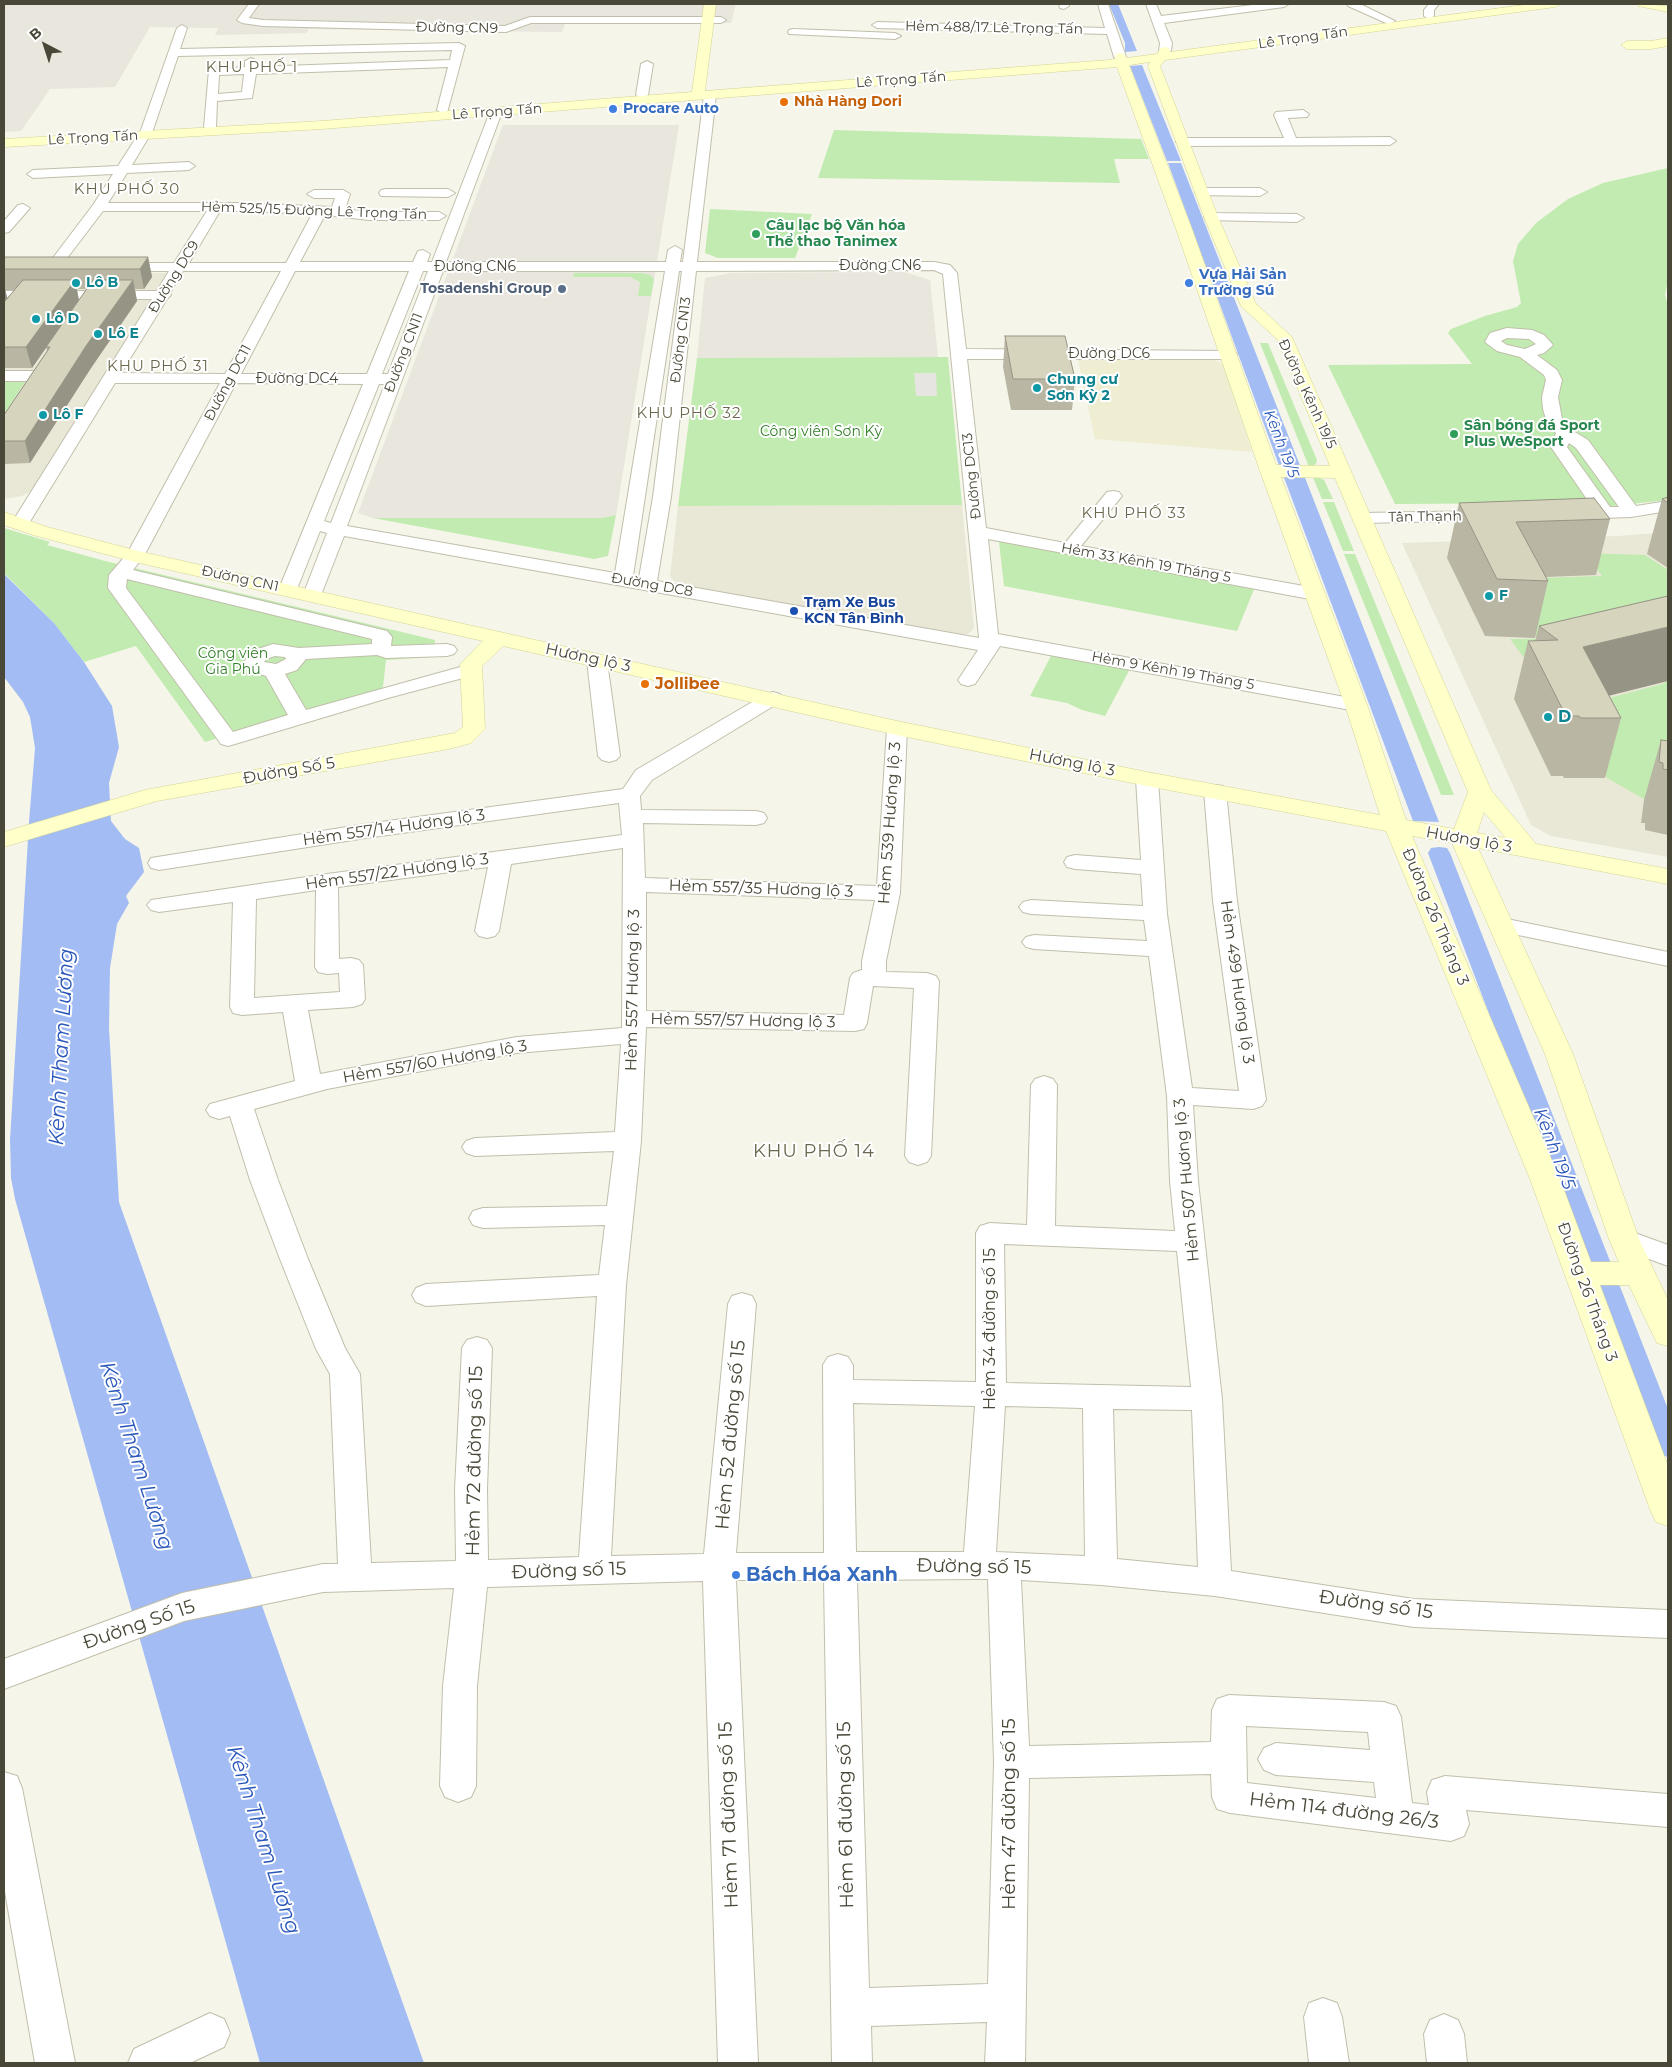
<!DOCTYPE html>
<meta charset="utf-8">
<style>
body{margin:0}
#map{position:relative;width:1672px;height:2067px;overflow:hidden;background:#f5f5e9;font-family:Montserrat,sans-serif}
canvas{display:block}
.frame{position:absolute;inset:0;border:5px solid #494737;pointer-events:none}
.north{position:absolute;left:20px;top:20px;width:50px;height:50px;-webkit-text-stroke:4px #fff;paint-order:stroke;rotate:320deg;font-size:14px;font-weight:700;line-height:20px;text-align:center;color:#494737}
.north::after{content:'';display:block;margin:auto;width:18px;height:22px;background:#494737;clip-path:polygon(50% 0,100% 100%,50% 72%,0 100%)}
</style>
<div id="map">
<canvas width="1672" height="2067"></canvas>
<div class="frame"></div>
<div class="north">B</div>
</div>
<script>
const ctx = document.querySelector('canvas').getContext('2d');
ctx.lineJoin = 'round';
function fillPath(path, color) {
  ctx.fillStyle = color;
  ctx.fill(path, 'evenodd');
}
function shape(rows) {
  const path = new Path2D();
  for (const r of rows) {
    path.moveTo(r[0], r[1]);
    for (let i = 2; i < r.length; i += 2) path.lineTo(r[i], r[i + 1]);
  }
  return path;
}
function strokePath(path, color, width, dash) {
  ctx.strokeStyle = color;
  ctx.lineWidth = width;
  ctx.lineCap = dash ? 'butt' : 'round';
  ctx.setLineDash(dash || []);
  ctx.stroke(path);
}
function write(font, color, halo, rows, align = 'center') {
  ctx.font = font + ' Montserrat,sans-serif';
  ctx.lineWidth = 4;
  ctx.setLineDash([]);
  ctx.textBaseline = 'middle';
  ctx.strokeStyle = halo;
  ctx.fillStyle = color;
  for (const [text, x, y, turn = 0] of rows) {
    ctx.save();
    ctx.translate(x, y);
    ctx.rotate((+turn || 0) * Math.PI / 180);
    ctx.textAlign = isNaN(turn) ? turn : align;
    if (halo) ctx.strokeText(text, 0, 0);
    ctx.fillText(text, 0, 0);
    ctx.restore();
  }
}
fillPath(shape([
 [4,272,170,273,35,489,22,496,4,499],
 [962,505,974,628,968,634,959,635,683,585,674,581,670,576,678,506],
 [1668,532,1668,857,1551,836,1531,825,1402,543,1618,536]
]), '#e9e8d7');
fillPath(shape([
 [4,4,736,4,731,23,565,24,562,32,309,29,306,33,215,35,218,28,150,27,115,87,50,89,21,131,4,132],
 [503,125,679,125,616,515,602,518,373,518,358,513],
 [904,272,930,280,938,357,697,358,705,278,731,273]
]), '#e8e6dd');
fillPath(shape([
 [1078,360,1213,360,1224,364,1252,452,1095,439]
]), '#efeed2');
fillPath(shape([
 [834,130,1141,139,1149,159,1114,159,1120,183,818,178],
 [1668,168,1668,280,1665,295,1668,306,1668,500,1584,509,1548,503,1395,504,1328,365,1472,364,1448,333,1451,329,1485,316,1517,307,1521,303,1513,261,1518,244,1536,223,1568,199,1603,183],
 [710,209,812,214,795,258,718,258,705,253],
 [574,273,641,273,650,275,654,279,651,296,638,296,640,282,630,277,573,277],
 [1260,343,1268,343,1317,460,1316,464,1312,466,1309,467],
 [948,357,962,505,678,506,697,358],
 [4,380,20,380,25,382,4,414],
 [1312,475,1324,480,1333,499,1322,499],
 [1323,502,1334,502,1354,551,1343,551],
 [616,515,608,556,594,559,373,518,602,518],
 [4,528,50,542,47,545,105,561,435,640,433,657,386,660,383,687,380,690,205,742,136,646,84,662,54,623,4,573],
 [1007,540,1255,587,1237,631,1004,586,999,542],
 [1586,553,1645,555,1668,570,1668,803,1644,799,1607,778,1571,708,1666,683,1630,657,1540,679,1510,639,1537,639,1506,579,1602,576],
 [1344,554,1355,554,1454,795,1441,795],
 [1053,652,1131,667,1105,716,1082,710,1067,703,1030,696]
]), '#c1ebb0');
fillPath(shape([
 [914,373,936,373,937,396,916,396]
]), '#e6e5e1');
fillPath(shape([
 [1109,4,1118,4,1137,51,1125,52,1125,43],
 [1142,65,1181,161,1167,161,1130,66],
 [1168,163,1181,163,1301,468,1280,468],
 [1283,475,1304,475,1439,822,1413,821],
 [4,574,54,623,84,662,112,706,119,747,109,783,111,821,125,839,139,848,144,872,126,896,129,903,117,924,110,968,109,1028,119,1202,424,2063,260,2063,15,1199,11,1178,10,1140,29,822,35,748,30,717,23,702,4,677]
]), '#a3bdf4');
fillPath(shape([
 [1439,847,1447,848,1450,853,1668,1409,1668,1457,1658,1454,1653,1446,1428,853,1431,848,1439,847]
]), '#a3bdf4');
const street = shape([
 [249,4,259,4,249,18,263,20,505,26,530,17,721,17,726,20,721,23,531,23,506,32,263,26,242,23,237,20,249,4],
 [1059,4,1069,4,1069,6,1064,9,1060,8,1059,4],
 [1098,4,1108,4,1126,57,1124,59,1116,59,1114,57,1107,34,877,28,872,25,877,22,1105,28,1098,4],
 [1146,4,1156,4,1161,16,1261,4,1289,4,1284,7,1164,23,1172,43,1171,51,1165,54,1159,51,1160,43,1146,4],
 [1347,4,1360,4,1395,21,1390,24,1386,23,1348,6,1347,4],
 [1429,4,1439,4,1434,10,1434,16,1429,19,1424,16,1424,10,1429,4],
 [182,25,187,28,180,49,459,43,465,46,447,113,443,114,437,110,448,67,256,74,252,98,217,101,216,127,210,131,204,127,209,70,245,67,245,61,251,58,257,61,256,67,450,60,452,50,178,56,153,130,132,165,189,162,195,166,189,170,127,173,108,203,244,203,332,207,335,198,314,198,307,194,314,190,343,190,350,194,345,209,369,212,439,212,446,216,439,220,369,220,325,215,300,262,413,262,418,251,423,250,430,254,427,262,432,262,490,112,496,108,502,112,446,262,666,262,668,250,675,246,682,250,680,262,683,262,704,95,710,91,716,95,697,262,934,262,950,265,957,273,966,349,1234,351,1237,354,1234,357,1229,359,967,359,986,528,1065,543,1107,492,1113,491,1119,492,1122,496,1081,546,1315,588,1322,590,1324,594,1322,598,1315,600,988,539,998,634,1356,699,1363,701,1366,705,1363,709,1356,711,1000,646,975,684,968,686,961,684,958,680,978,650,344,536,321,595,319,599,312,601,305,599,303,595,327,533,320,531,297,589,295,593,288,595,281,593,279,589,363,384,236,383,144,556,133,570,387,631,392,637,391,646,447,644,454,646,457,650,454,654,447,656,386,658,377,655,306,659,297,670,285,674,306,710,471,664,478,666,481,670,478,674,388,698,235,744,228,746,221,744,108,588,109,575,127,554,220,383,115,383,26,528,20,529,14,528,11,524,152,299,4,299,4,291,157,291,169,271,116,271,111,270,109,267,111,264,116,263,174,263,207,211,103,211,58,270,53,271,48,270,46,267,93,205,113,174,33,178,27,174,33,170,118,166,141,130,177,28,182,25],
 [244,74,242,92,218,94,219,75,244,74],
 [220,211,244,211,312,214,286,263,189,263,220,211],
 [934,270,943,274,979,638,657,581,671,497,696,271,934,270],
 [183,271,281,271,225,374,121,373,167,299,171,295,170,293,183,271],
 [295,271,409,271,367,374,241,374,295,271],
 [423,271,428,271,388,374,382,374,423,271],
 [443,271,665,271,615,573,347,526,443,271],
 [679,271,682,271,653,497,639,578,633,576,679,271],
 [379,384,385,384,331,523,324,521,379,384],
 [127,579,372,639,372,644,299,648,273,644,252,651,244,662,246,666,249,670,266,676,288,715,233,732,126,588,127,579],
 [275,656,285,657,286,659,276,664,264,662,266,659,275,656],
 [793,29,895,33,901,36,895,39,789,34,788,32,789,30,793,29],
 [647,61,653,64,648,95,642,99,636,95,641,64,647,61],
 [1303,110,1309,114,1307,117,1288,118,1296,138,1390,137,1396,141,1390,145,1182,146,1176,142,1182,138,1284,138,1274,115,1276,112,1303,110],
 [1202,188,1260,188,1267,192,1260,196,1197,195,1195,192,1197,189,1202,188],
 [386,189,448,189,455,193,448,197,381,196,379,193,381,190,386,189],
 [23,204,30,208,9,232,4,233,4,221,18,205,23,204],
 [1211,213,1297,214,1304,218,1297,222,1206,220,1204,217,1206,214,1211,213],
 [1507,328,1532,330,1544,335,1553,345,1544,353,1537,355,1557,370,1562,380,1558,397,1562,419,1570,429,1588,440,1636,506,1668,501,1668,511,1631,517,1571,519,1565,518,1562,514,1565,510,1593,508,1551,447,1556,433,1546,419,1543,409,1542,397,1546,380,1544,375,1520,357,1497,351,1485,342,1490,333,1507,328],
 [1507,338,1529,339,1536,344,1525,349,1507,345,1501,341,1507,338],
 [1569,443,1576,448,1619,507,1610,507,1567,447,1569,443],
 [4,371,36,371,42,373,44,376,42,379,36,381,4,381,4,371],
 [1489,511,1495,512,1498,516,1495,520,1362,523,1356,522,1353,518,1356,514,1362,513,1489,511],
 [597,655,604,657,607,661,620,756,616,760,609,762,602,760,598,756,587,661,590,657,597,655],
 [773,692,780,694,783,698,780,702,652,780,640,796,641,810,756,811,764,813,767,818,764,823,756,825,643,823,645,878,877,886,887,728,890,724,897,722,904,724,907,728,900,893,886,961,886,972,927,973,936,976,939,981,931,1156,927,1162,918,1165,909,1162,905,1156,914,988,873,986,867,1023,864,1029,855,1031,646,1027,641,1141,626,1285,611,1556,704,1554,728,1304,732,1296,742,1293,752,1296,756,1304,736,1553,824,1553,823,1365,828,1357,838,1354,848,1357,853,1365,853,1380,976,1382,976,1233,980,1226,990,1223,1027,1225,1031,1085,1035,1079,1044,1076,1053,1079,1057,1085,1055,1226,1175,1231,1170,1181,1167,1096,1149,956,1034,949,1026,947,1022,942,1026,937,1034,935,1147,941,1144,920,1031,914,1023,912,1019,907,1023,902,1031,900,1143,906,1141,874,1075,869,1067,867,1064,862,1067,857,1075,855,1141,860,1136,779,1139,774,1147,773,1155,774,1158,779,1167,914,1192,1088,1239,1091,1213,901,1204,791,1207,786,1215,785,1223,786,1226,791,1237,901,1266,1100,1262,1106,1253,1109,1193,1105,1198,1181,1222,1399,1231,1571,1414,1599,1668,1610,1668,1638,1414,1627,1215,1596,1101,1585,1021,1580,1029,1746,1211,1742,1212,1710,1217,1699,1229,1695,1384,1702,1396,1706,1401,1717,1412,1803,1429,1805,1427,1792,1432,1780,1445,1776,1668,1794,1668,1827,1466,1810,1469,1824,1464,1836,1451,1841,1230,1813,1217,1809,1212,1797,1211,1774,1029,1778,1025,2063,985,2063,987,2022,871,2026,872,2063,832,2063,824,1580,736,1580,758,2063,718,2063,703,1581,487,1587,477,1686,476,1786,471,1797,458,1802,445,1797,440,1786,443,1686,454,1588,323,1592,184,1621,4,1689,4,1659,182,1593,323,1564,338,1564,330,1374,316,1349,280,1259,250,1180,230,1116,219,1119,210,1116,206,1110,210,1104,295,1081,283,1012,242,1015,233,1013,230,1007,233,902,159,912,151,910,147,905,151,900,327,874,622,835,619,803,366,838,159,870,151,868,148,863,151,858,366,824,623,789,636,770,766,694,773,692],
 [623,848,622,1028,517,1037,320,1074,308,1010,353,1007,362,1004,365,999,363,965,359,960,351,958,339,959,338,887,488,867,475,931,479,936,487,938,495,936,499,931,511,864,623,848],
 [316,890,315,967,318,972,327,974,339,973,340,992,254,998,256,899,316,890],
 [646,892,875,900,862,961,862,970,853,973,850,978,844,1015,646,1011,646,892],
 [621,1044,615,1132,475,1138,466,1141,462,1147,466,1153,475,1156,614,1151,607,1206,483,1208,473,1211,469,1218,473,1225,483,1228,605,1225,599,1275,426,1284,416,1288,412,1295,416,1302,426,1306,597,1296,579,1557,488,1560,487,1489,492,1348,487,1340,477,1337,467,1340,462,1348,455,1489,456,1561,371,1563,360,1374,345,1348,308,1259,278,1180,254,1109,327,1089,517,1053,621,1044],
 [1004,1244,1177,1251,1191,1387,1006,1383,1004,1244],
 [853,1403,975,1406,964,1552,856,1552,853,1403],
 [1005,1406,1083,1408,1085,1556,996,1552,1005,1406],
 [1113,1409,1192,1410,1198,1567,1117,1559,1113,1409],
 [977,1579,988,1579,994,1762,988,1984,869,1988,857,1580,977,1579],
 [1246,1726,1368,1732,1370,1750,1276,1743,1264,1748,1258,1759,1264,1770,1276,1775,1374,1782,1376,1798,1247,1783,1246,1726],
 [1502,918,1668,952,1668,966,1494,930,1490,925,1494,920,1502,918],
 [1624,1229,1668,1245,1668,1266,1614,1246,1610,1239,1614,1232,1624,1229],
 [4,1772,17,1776,22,1788,75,2063,35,2063,4,1886,4,1772],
 [1323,1998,1337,2003,1342,2017,1349,2063,1309,2063,1304,2017,1309,2003,1323,1998],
 [210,2013,224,2019,230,2033,224,2047,190,2063,128,2063,134,2049,210,2013],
 [1444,2014,1458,2020,1464,2034,1467,2063,1427,2063,1424,2034,1430,2020,1444,2014]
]);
const secondary = shape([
 [704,4,716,4,705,91,1109,60,1115,59,1116,54,1120,53,1124,54,1127,58,1157,54,1161,48,1165,47,1169,48,1170,52,1531,4,1561,4,1555,7,1165,60,1160,66,1218,217,1256,304,1292,337,1491,790,1536,844,1668,869,1668,884,1478,848,1573,1054,1639,1239,1668,1300,1668,1346,1657,1343,1629,1285,1600,1285,1668,1466,1668,1526,1656,1522,1651,1512,1530,1179,1386,831,1147,786,897,735,503,646,482,666,485,729,471,743,449,749,157,801,4,847,4,832,145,790,455,733,463,727,460,664,483,641,135,562,33,535,4,525,4,512,47,527,138,551,897,721,1147,772,1380,815,1345,705,1260,471,1176,229,1117,67,322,129,4,147,4,139,322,121,692,92,704,4],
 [1150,62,1148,66,1204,217,1241,306,1277,339,1330,466,1276,465,1192,229,1129,65,1150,62],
 [1281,477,1335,478,1468,792,1454,829,1406,820,1367,705,1281,477],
 [1484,812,1506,838,1477,833,1484,812],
 [1412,836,1452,843,1545,1054,1609,1239,1619,1262,1591,1262,1560,1179,1412,836],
 [1636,4,1668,6,1668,12,1638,6,1636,4],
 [1668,38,1668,46,1651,49,1627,49,1621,45,1627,41,1651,41,1668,38]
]);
strokePath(street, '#c1bfab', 2);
strokePath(secondary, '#d3d395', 1);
fillPath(street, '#fff');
fillPath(secondary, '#feffc9');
fillPath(shape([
 [4,257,148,257,152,277,144,289,135,289,137,301,91,368,30,463,4,464,4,415,47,351,46,347,32,368,4,368],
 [77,289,87,289,79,300],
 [5,290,15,290,7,298],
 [1005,336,1075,379,1072,410,1011,410,1003,367],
 [1668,497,1668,568,1647,554,1662,499],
 [1459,503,1610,519,1596,575,1546,577,1548,581,1535,638,1485,636,1447,558],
 [1668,596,1609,695,1621,718,1605,778,1564,778,1563,776,1551,776,1514,699,1528,641,1535,641,1539,626],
 [1661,740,1668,741,1668,835,1645,830,1645,823,1641,823,1644,800]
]), '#b9b6a3');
fillPath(shape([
 [148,257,152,277,144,289,140,269],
 [75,280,79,301,32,368,26,347],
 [133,280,137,301,91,368,30,463,25,441,86,346],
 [4,284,8,301,4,307],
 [1668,627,1668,681,1568,706,1583,647]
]), '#969485');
const building = shape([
 [4,257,148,257,140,269,4,269,4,257],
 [23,280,75,280,26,347,4,347,4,302,5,301,23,280],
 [93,280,133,280,86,346,25,441,4,441,4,415,50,347,46,347,93,280],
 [1005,336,1065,336,1075,379,1013,379,1005,336],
 [1668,497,1668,503,1662,499,1668,497],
 [1594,498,1610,519,1516,522,1548,581,1497,579,1459,503,1594,498],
 [1668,596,1668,627,1583,647,1621,718,1580,718,1579,716,1566,716,1528,641,1558,640,1539,626,1668,596],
 [1661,740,1668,741,1668,770,1663,769,1663,763,1659,762,1661,740]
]);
fillPath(building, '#d7d4be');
strokePath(building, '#969485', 1);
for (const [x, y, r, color] of [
 [784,102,5,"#e8710a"],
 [613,109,5,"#3f7fe0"],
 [756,234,5,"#2e9e5b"],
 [76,283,5,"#0f9aa8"],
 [1189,283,5,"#3f7fe0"],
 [562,289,5,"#5c6f8a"],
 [36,319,5,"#0f9aa8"],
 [98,334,5,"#0f9aa8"],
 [1037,388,5,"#0f9aa8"],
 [43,415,5,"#0f9aa8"],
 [1454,434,5,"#2e9e5b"],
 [1489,596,5,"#0f9aa8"],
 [794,611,5,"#1a4fb4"],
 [645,684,5,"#e8710a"],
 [1548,717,5,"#0f9aa8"],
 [736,1575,5,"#3f7fe0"]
]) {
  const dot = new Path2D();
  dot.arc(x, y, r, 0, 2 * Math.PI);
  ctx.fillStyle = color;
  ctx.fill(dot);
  strokePath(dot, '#fff', 2);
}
write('14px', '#494737', '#fff', [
 ["Đường CN9",457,28,1],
 ["Hẻm 488/17 Lê Trọng Tấn",994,28,1],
 ["Lê Trọng Tấn",1303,38,-8],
 ["Lê Trọng Tấn",901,80,-4],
 ["Lê Trọng Tấn",497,112,-4],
 ["Lê Trọng Tấn",93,138,-3],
 ["Hẻm 525/15 Đường Lê Trọng Tấn",314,211,2],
 ["Đường CN6",880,266],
 ["Đường CN6",475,267],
 ["Đường DC9",174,277,-58],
 ["Đường CN13",681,340,-83],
 ["Đường CN11",404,353,-69],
 ["Đường DC6",1109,354],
 ["Đường DC4",297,379],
 ["Đường DC11",228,383,-62],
 ["Đường Kênh 19/5",1307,394,65],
 ["Đường DC13",972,476,-96],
 ["Tân Thạnh",1425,517,-1],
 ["Hẻm 33 Kênh 19 Tháng 5",1146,563,10],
 ["Đường CN1",240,579,12],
 ["Đường DC8",652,585,10],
 ["Hẻm 9 Kênh 19 Tháng 5",1173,671,10]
]);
write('bold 14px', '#c56008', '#fff', [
 ["Nhà Hàng Dori",794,102]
], 'left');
write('bold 14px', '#366cbe', '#fff', [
 ["Procare Auto",623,109],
 ["Vựa Hải Sản",1199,275],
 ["Trường Sú",1199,291]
], 'left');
write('bold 14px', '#27864d', '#fff', [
 ["Câu lạc bộ Văn hóa",766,226],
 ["Thể thao Tanimex",766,242],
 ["Sân bóng đá Sport",1464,426],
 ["Plus WeSport",1464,442]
], 'left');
write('bold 14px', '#0d838f', '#fff', [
 ["Lô B",86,283],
 ["Lô D",46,319],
 ["Lô E",108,334],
 ["Chung cư",1047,380],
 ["Sơn Kỳ 2",1047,396],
 ["Lô F",53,415],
 ["F",1499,596]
], 'left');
write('bold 14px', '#4e5e75', '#fff', [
 ["Tosadenshi Group",552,289]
], 'right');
write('14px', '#317e27', '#fff', [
 ["Công viên Sơn Kỳ",821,432],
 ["Công viên",233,654],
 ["Gia Phú",233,670]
]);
write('bold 14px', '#164399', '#fff', [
 ["Trạm Xe Bus",804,603],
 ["KCN Tân Bình",804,619]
], 'left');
ctx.letterSpacing = '1px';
write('15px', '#6c684d', '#fff', [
 ["KHU PHỐ 1",252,68],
 ["KHU PHỐ 30",127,190],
 ["KHU PHỐ 31",158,367],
 ["KHU PHỐ 32",689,414],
 ["KHU PHỐ 33",1134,514]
]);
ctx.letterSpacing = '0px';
write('italic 15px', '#2a57ba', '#fff', [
 ["Kênh 19/5",1281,444,69]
]);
write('16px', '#494737', '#fff', [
 ["Hương lộ 3",588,658,12],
 ["Hương lộ 3",1072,763,11],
 ["Đường Số 5",289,771,-10],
 ["Hẻm 539 Hương lộ 3",890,823,-86],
 ["Hẻm 557/14 Hương lộ 3",394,828,-8],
 ["Hương lộ 3",1469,840,10],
 ["Hẻm 557/22 Hương lộ 3",397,872,-8],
 ["Hẻm 557/35 Hương lộ 3",761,889,2],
 ["Đường 26 Tháng 3",1435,917,67],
 ["Hẻm 499 Hương lộ 3",1237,982,82],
 ["Hẻm 557 Hương lộ 3",633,990,-89],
 ["Hẻm 557/57 Hương lộ 3",743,1021,1],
 ["Hẻm 557/60 Hương lộ 3",435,1062,-10],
 ["Hẻm 507 Hương lộ 3",1187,1180,-95],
 ["Đường 26 Tháng 3",1587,1292,70],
 ["Hẻm 34 đường số 15",990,1329,-90]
]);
write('bold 16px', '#c56008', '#fff', [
 ["Jollibee",655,684]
], 'left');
write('bold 16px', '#0d838f', '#fff', [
 ["D",1558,717]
], 'left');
write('italic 18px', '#2a57ba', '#fff', [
 ["Kênh 19/5",1554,1149,69]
]);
ctx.letterSpacing = '1px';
write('18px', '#6c684d', '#fff', [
 ["KHU PHỐ 14",814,1152]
]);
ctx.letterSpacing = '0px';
write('19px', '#494737', '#fff', [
 ["Hẻm 52 đường số 15",731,1435,-85],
 ["Hẻm 72 đường số 15",475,1461,-89],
 ["Đường số 15",974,1567,1],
 ["Đường số 15",569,1571,-2],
 ["Đường số 15",1376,1605,8],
 ["Đường Số 15",139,1625,-19],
 ["Hẻm 114 đường 26/3",1344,1811,7],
 ["Hẻm 47 đường số 15",1009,1814,-90],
 ["Hẻm 71 đường số 15",729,1815,-92],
 ["Hẻm 61 đường số 15",846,1815,-91]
]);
write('bold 19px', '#366cbe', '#fff', [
 ["Bách Hóa Xanh",746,1575]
], 'left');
write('italic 21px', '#2a57ba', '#fff', [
 ["Kênh Tham Lương",62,1047,-87],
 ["Kênh Tham Lương",136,1456,72],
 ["Kênh Tham Lương",263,1840,72]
]);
</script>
